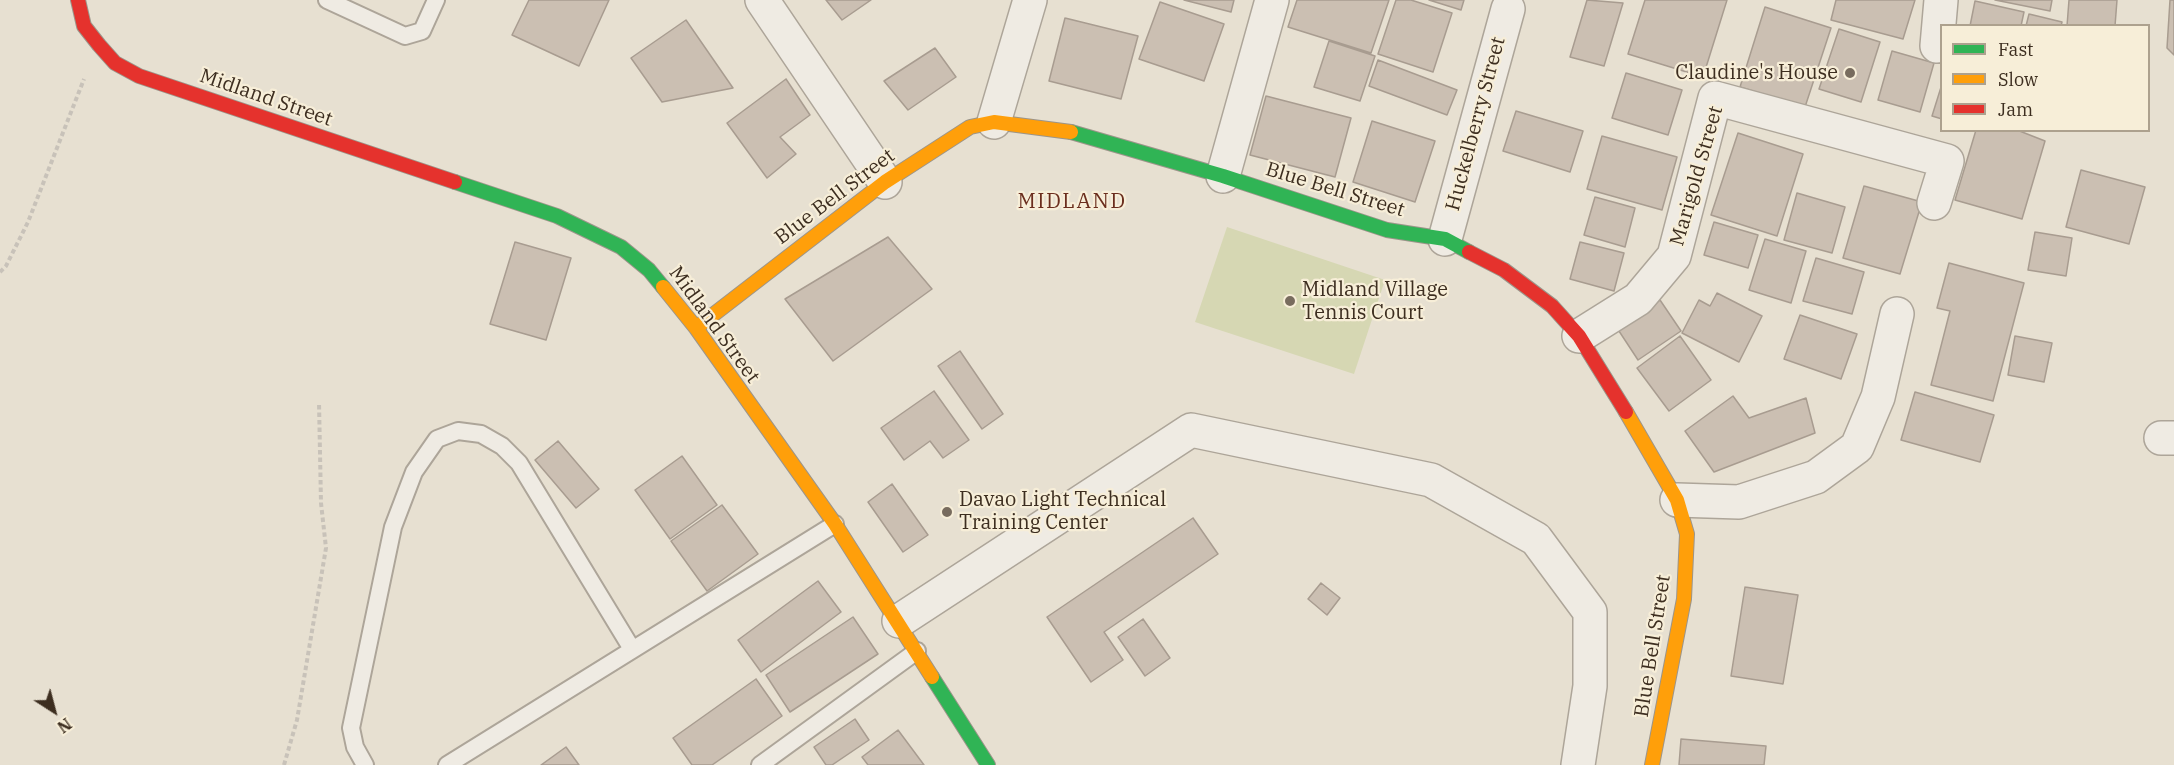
<!DOCTYPE html>
<style>
body{margin:0}
#map{position:relative;width:2174px;height:765px;overflow:hidden;background:#e7e0d1;font-family:"IBM Plex Serif",serif}
canvas{display:block}
.legend{position:absolute;left:1940px;top:24px;width:210px;height:108px;box-sizing:border-box;background:#f7eed8;border:2px solid #ada18e;margin:0;padding:8px 10px;list-style:none;font-size:18px;color:#3d2e20}
.legend li{display:flex;align-items:center;gap:12px;height:30px}
.legend b{width:30px;border:2px solid #ada18e}
.north{position:absolute;left:24px;top:681px;width:60px;height:60px;-webkit-text-stroke:4px #f7eed8;paint-order:stroke;rotate:144deg;font-size:16px;font-weight:700;line-height:24px;text-align:center;color:#3d2e20}
.north::after{content:'';display:block;margin:auto;width:21px;height:27px;background:#3d2e20;clip-path:polygon(50% 0,100% 100%,50% 72%,0 100%)}
</style>
<div id="map">
<canvas width="2174" height="765"></canvas>
<ul class="legend">
<li><b style="height:8px;background:#30b455"></b>Fast</li>
<li><b style="height:8px;background:#ff9f0a"></b>Slow</li>
<li><b style="height:8px;background:#e5322d"></b>Jam</li>
</ul>
<div class="north">N</div>
</div>
<script>
const ctx = document.querySelector('canvas').getContext('2d');
ctx.lineJoin = 'round';
function fillPath(path, color) {
  ctx.fillStyle = color;
  ctx.fill(path, 'evenodd');
}
function shape(rows) {
  const path = new Path2D();
  for (const r of rows) {
    path.moveTo(r[0], r[1]);
    for (let i = 2; i < r.length; i += 2) path.lineTo(r[i], r[i + 1]);
  }
  return path;
}
function strokePath(path, color, width, dash) {
  ctx.strokeStyle = color;
  ctx.lineWidth = width;
  ctx.lineCap = dash ? 'butt' : 'round';
  ctx.setLineDash(dash || []);
  ctx.stroke(path);
}
function write(font, color, halo, rows, align = 'center') {
  ctx.font = font + ' "IBM Plex Serif",serif';
  ctx.lineWidth = 4.5;
  ctx.setLineDash([]);
  ctx.textBaseline = 'middle';
  ctx.strokeStyle = halo;
  ctx.fillStyle = color;
  for (const [text, x, y, turn = 0] of rows) {
    ctx.save();
    ctx.translate(x, y);
    ctx.rotate((+turn || 0) * Math.PI / 180);
    ctx.textAlign = isNaN(turn) ? turn : align;
    if (halo) ctx.strokeText(text, 0, 0);
    ctx.fillText(text, 0, 0);
    ctx.restore();
  }
}
fillPath(shape([
 [1227,227,1385,280,1354,374,1195,322]
]), '#d6d7b3');
const building = shape([
 [529,0,609,0,579,66,512,35,529,0],
 [826,0,871,0,842,20,826,0],
 [1184,0,1234,0,1231,12,1184,0],
 [1297,0,1389,0,1371,53,1288,27,1297,0],
 [1396,0,1411,0,1452,13,1433,72,1378,54,1396,0],
 [1429,0,1464,0,1461,10,1429,0],
 [1587,0,1623,3,1604,66,1570,57,1587,0],
 [1645,0,1727,0,1703,77,1628,54,1645,0],
 [1836,0,1915,0,1903,39,1831,20,1836,0],
 [1995,0,2052,0,2050,11,1995,0],
 [2069,0,2117,0,2115,26,2067,26,2069,0],
 [2170,0,2174,0,2174,55,2167,48,2170,0],
 [1975,1,2024,12,2021,26,1970,26,1975,1],
 [1160,2,1224,24,1204,81,1139,59,1160,2],
 [1765,7,1831,28,1805,107,1740,87,1765,7],
 [2029,14,2062,22,2061,26,2026,26,2029,14],
 [1065,18,1138,36,1121,99,1049,81,1065,18],
 [686,20,733,88,662,102,631,58,686,20],
 [1839,29,1880,42,1861,102,1819,89,1839,29],
 [1329,41,1375,56,1360,101,1314,87,1329,41],
 [935,48,956,77,908,110,884,81,935,48],
 [1892,51,1934,63,1920,112,1878,100,1892,51],
 [1378,60,1457,90,1447,115,1369,86,1378,60],
 [1626,73,1682,90,1668,135,1612,118,1626,73],
 [786,79,810,115,780,137,796,154,767,178,727,123,786,79],
 [1942,84,1942,119,1932,116,1942,84],
 [1266,96,1351,118,1335,177,1250,155,1266,96],
 [1516,111,1583,131,1570,172,1503,151,1516,111],
 [1372,121,1435,141,1415,202,1353,182,1372,121],
 [1976,130,2017,130,2045,141,2022,219,1955,200,1976,130],
 [1738,133,1803,154,1777,236,1711,215,1738,133],
 [1602,136,1677,157,1662,210,1587,189,1602,136],
 [2081,170,2145,187,2129,244,2066,227,2081,170],
 [1864,186,1922,202,1900,274,1843,258,1864,186],
 [1797,193,1845,207,1832,253,1784,240,1797,193],
 [1595,197,1635,208,1625,247,1584,235,1595,197],
 [1714,222,1758,235,1748,268,1704,255,1714,222],
 [2035,232,2072,238,2066,276,2028,270,2035,232],
 [888,237,932,289,833,361,785,299,888,237],
 [1765,239,1806,251,1791,303,1749,290,1765,239],
 [515,242,571,258,546,340,490,324,515,242],
 [1580,242,1624,253,1614,291,1570,279,1580,242],
 [1816,258,1864,272,1852,314,1803,301,1816,258],
 [1949,263,2024,283,1993,401,1931,385,1950,311,1937,308,1949,263],
 [1717,293,1762,316,1739,362,1682,333,1699,300,1710,306,1717,293],
 [1660,300,1681,331,1638,360,1617,328,1660,300],
 [1800,315,1857,334,1841,379,1784,359,1800,315],
 [1680,336,1711,380,1669,411,1637,368,1680,336],
 [2015,336,2052,343,2044,382,2008,375,2015,336],
 [960,351,1003,414,982,429,938,366,960,351],
 [934,391,969,440,943,458,930,441,904,460,881,428,934,391],
 [1915,392,1994,415,1980,462,1901,440,1915,392],
 [1733,396,1749,418,1806,398,1815,433,1714,472,1685,431,1733,396],
 [558,441,599,489,576,508,535,460,558,441],
 [682,456,717,505,670,539,635,490,682,456],
 [892,484,928,535,903,552,868,502,892,484],
 [722,505,758,554,707,591,671,541,722,505],
 [1193,518,1218,554,1104,632,1123,660,1091,682,1047,617,1193,518],
 [818,581,841,612,761,672,738,640,818,581],
 [1321,583,1340,598,1327,615,1308,599,1321,583],
 [1745,587,1798,595,1783,684,1731,676,1745,587],
 [853,617,878,654,790,712,766,675,853,617],
 [1143,619,1170,658,1145,676,1118,637,1143,619],
 [756,679,782,716,712,765,692,765,673,738,756,679],
 [855,719,869,740,832,765,826,765,814,747,855,719],
 [898,730,924,765,868,765,862,757,898,730],
 [1681,739,1766,746,1764,765,1679,765,1681,739],
 [566,747,579,765,541,765,566,747]
]);
fillPath(building, '#cbbfb2');
strokePath(building, '#a89c90', 1.5);
const lane = shape([
 [327,0,405,36,422,31,436,0],
 [365,765,355,747,351,728,393,527,414,472,437,439,458,431,481,434,502,446,519,463,632,649],
 [447,765,835,524],
 [760,765,917,651]
]);
const street = shape([
 [762,0,885,182],
 [1937,46,1941,0],
 [994,122,1030,0],
 [1223,176,1272,0],
 [1445,239,1508,9],
 [1579,336,1638,299,1674,256,1715,98,1947,161,1934,203],
 [2161,438,2174,438],
 [1677,500,1739,502,1816,477,1857,447,1878,397,1897,314],
 [899,621,1191,430,1431,480,1536,539,1590,612,1590,686,1578,765]
]);
const fast = shape([
 [1071,132,1223,176,1387,230,1445,239,1469,252],
 [455,182,557,216,621,247,649,270,663,287],
 [932,677,988,765]
]);
const slow = shape([
 [663,287,696,328,835,524,932,677],
 [696,328,885,182,970,127,994,122,1071,132],
 [1626,412,1677,500,1687,534,1684,599,1652,765]
]);
const jam = shape([
 [78,0,84,26,99,45,115,63,139,76,455,182],
 [1469,252,1504,270,1552,306,1579,336,1626,412]
]);
strokePath(lane, '#ada599', 20);
strokePath(street, '#ada599', 36);
strokePath(fast, '#9c958a', 16);
strokePath(slow, '#9c958a', 16);
strokePath(jam, '#9c958a', 16);
strokePath(shape([
 [0,272,6,266,28,222,84,79],
 [284,765,297,720,326,548,321,503,319,402]
]), '#c8c2b9', 4, [4.5, 3]);
strokePath(lane, '#efebe3', 16);
strokePath(street, '#efebe3', 33);
strokePath(fast, '#30b455', 14);
strokePath(slow, '#ff9f0a', 14);
strokePath(jam, '#e5322d', 14);
for (const [x, y, r, color] of [
 [1850,73,6,"#786c5e"],
 [1290,301,6,"#786c5e"],
 [947,512,6,"#786c5e"]
]) {
  const dot = new Path2D();
  dot.arc(x, y, r, 0, 2 * Math.PI);
  ctx.fillStyle = color;
  ctx.fill(dot);
  strokePath(dot, '#f7eed8', 2);
}
write('20px', '#3d2e20', '#f7eed8', [
 ["Claudine's House",1838,73,"right"],
 ["Midland Village",1302,290],
 ["Tennis Court",1302,313],
 ["Davao Light Technical",959,500],
 ["Training Center",959,523]
], 'left');
write('20px', '#3d2e20', '#f7eed8', [
 ["Midland Street",266,98,19],
 ["Huckelberry Street",1476,124,-75],
 ["Marigold Street",1697,176,-74],
 ["Blue Bell Street",1335,190,17],
 ["Blue Bell Street",835,197,-37],
 ["Midland Street",714,325,54],
 ["Blue Bell Street",1653,646,-81]
]);
ctx.letterSpacing = '1.5px';
write('21px', '#6b2e1e', '#f7eed8', [
 ["MIDLAND",1072,202]
]);
ctx.letterSpacing = '0px';
</script>
